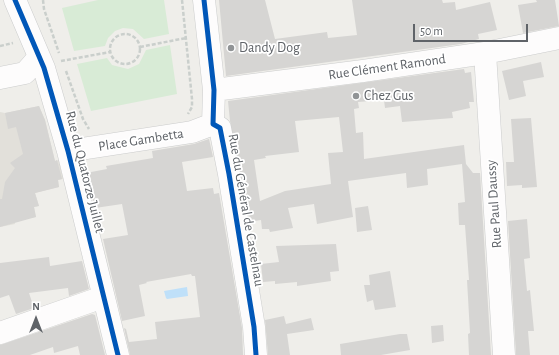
<!DOCTYPE html>
<meta charset="utf-8">
<style>
body{margin:0}
#map{position:relative;width:559px;height:355px;overflow:hidden;background:#efeeea;font-family:"Alegreya Sans",sans-serif}
canvas{display:block}
.north{position:absolute;left:16px;top:299px;width:40px;height:40px;-webkit-text-stroke:3px #fff;paint-order:stroke;rotate:0deg;font-size:11px;font-weight:700;line-height:16px;text-align:center;color:#5f6368}
.north::after{content:'';display:block;margin:auto;width:14px;height:18px;background:#5f6368;clip-path:polygon(50% 0,100% 100%,50% 72%,0 100%)}
.scale{position:absolute;left:413px;top:24px;width:115px;height:18px;box-sizing:border-box;border:2px solid #5f6368;border-top:0;padding-left:5px;font-size:12px;line-height:14px;white-space:nowrap;color:#5f6368;-webkit-text-stroke:3px #fff;paint-order:stroke}
</style>
<div id="map">
<canvas width="559" height="355"></canvas>
<div class="north">N</div>
<div class="scale">50 m</div>
</div>
<script>
const ctx = document.querySelector('canvas').getContext('2d');
ctx.lineJoin = 'round';
function fillPath(path, color) {
  ctx.fillStyle = color;
  ctx.fill(path, 'evenodd');
}
function shape(rows) {
  const path = new Path2D();
  for (const r of rows) {
    if (r.length === 3) {
      path.moveTo(r[0] + r[2], r[1]);
      path.arc(r[0], r[1], r[2], 0, 2 * Math.PI);
      continue;
    }
    path.moveTo(r[0], r[1]);
    for (let i = 2; i < r.length; i += 2) path.lineTo(r[i], r[i + 1]);
  }
  return path;
}
function strokePath(path, color, width, dash) {
  ctx.strokeStyle = color;
  ctx.lineWidth = width;
  ctx.lineCap = dash ? 'butt' : 'round';
  ctx.setLineDash(dash || []);
  ctx.stroke(path);
}
function write(font, color, halo, rows, align = 'center') {
  ctx.font = font + ' "Alegreya Sans",sans-serif';
  ctx.lineWidth = 3.5;
  ctx.setLineDash([]);
  ctx.textBaseline = 'middle';
  ctx.strokeStyle = halo;
  ctx.fillStyle = color;
  for (const [text, x, y, turn = 0] of rows) {
    ctx.save();
    ctx.translate(x, y);
    ctx.rotate((+turn || 0) * Math.PI / 180);
    ctx.textAlign = isNaN(turn) ? turn : align;
    if (halo) ctx.strokeText(text, 0, 0);
    ctx.fillText(text, 0, 0);
    ctx.restore();
  }
}
fillPath(shape([
 [39,106,45,120,55,161,59,160,63,179,58,180,59,187,35,193,39,206,34,207,36,217,21,220,13,211,15,224,0,227,0,112,5,113]
]), '#e2e0da');
fillPath(shape([
 [98,0,164,0,169,34,144,39,133,29,123,28,115,31,108,38,105,46,74,51,62,8],
 [170,45,177,94,91,111,77,64,107,58,112,65,128,69,139,64,146,50]
]), '#d8ebd6');
fillPath(shape([
 [187,287,188,296,167,299,166,298,164,291]
]), '#bfe0f9');
fillPath(shape([
 [219,0,265,0,275,39,327,32,328,38,357,35,352,0,442,0,443,3,455,2,456,10,490,2,497,30,478,34,479,39,461,44,226,76],
 [536,0,555,0,559,26,523,33,518,5,537,2],
 [541,62,544,77,523,81,526,96,509,100,502,71],
 [464,69,465,73,471,72,474,102,469,102,470,108,452,112,453,118,402,122,400,106,385,108,384,100,358,102,359,108,354,109,356,133,363,132,364,159,464,145,466,164,473,173,480,173,491,355,469,355,468,334,470,333,467,280,469,280,465,225,459,225,458,203,465,202,462,164,427,169,428,185,407,188,406,173,348,181,353,217,317,224,314,204,288,208,293,228,270,232,269,229,262,229,261,220,249,222,230,121,228,101],
 [339,117,343,152,328,153,331,184,285,191,260,201,254,160,266,158,265,156,299,152,295,121],
 [39,106,45,120,55,161,57,160,62,179,58,180,59,187,35,193,39,206,34,207,36,217,0,227,0,199,2,199,5,182,15,168,10,163,23,154,16,127,8,129,5,113],
 [531,118,537,187,522,188,522,185,507,186,506,162,514,162,511,119],
 [209,139,213,157,182,162,187,191,213,188,214,194,219,193,242,328,243,355,130,355,124,328,126,329,129,342,157,339,155,322,200,317,195,276,192,276,191,274,146,282,147,283,139,285,145,316,122,321,103,239,128,235,122,204,95,208,86,173,107,169,106,166,153,158,152,151,194,144],
 [368,206,372,230,357,232,355,208],
 [527,219,530,258,524,259,527,291,530,290,534,331,528,331,530,355,516,355,508,221],
 [336,244,339,271,330,272,331,281,297,286,297,282,275,284,275,281,263,282,261,264,279,262,276,246],
 [49,257,50,266,82,261,89,289,69,296,68,288,29,293,34,308,16,314,9,295,0,298,0,263],
 [390,271,396,307,375,310,373,300,367,302,364,285,370,285,369,275],
 [92,314,95,315,105,355,80,355,78,346,54,353,53,347,30,355,0,355,0,345],
 [284,316,286,324,311,318,314,330,287,334,290,355,268,355,265,320],
 [443,325,444,341,432,343,431,326],
 [400,334,407,334,410,350,381,355,341,355,340,344]
]), '#d6d5d3');
const minor = shape([
 [15,0,44,68,68,151,118,355],
 [204,0,214,90,213,124,220,128,229,174,254,327,256,355],
 [485,53,504,355],
 [0,78,25,73,39,57],
 [214,90,363,71,485,53,559,38],
 [68,151,192,132,213,124],
 [0,333,103,297]
]);
strokePath(minor, '#cbcccc', 23);
strokePath(shape([
 [43,0,44,9,59,53],
 [182,0,192,99,192,107,188,114],
 [125,49,15],
 [0,46,13,43],
 [140,47,186,38],
 [61,61,110,52],
 [66,71,83,119,89,129]
]), '#cacfcc', 2.5, [4, 2]);
strokePath(minor, '#fdfcfc', 22);
strokePath(shape([
 [15,0,44,68,68,151,118,355],
 [204,0,214,90,213,124,220,128,229,174,254,327,256,355]
]), '#0057b8', 5);
for (const [x, y, r, color] of [
 [231,48,4,"#919496"],
 [356,96,4,"#919496"]
]) {
  const dot = new Path2D();
  dot.arc(x, y, r, 0, 2 * Math.PI);
  ctx.fillStyle = color;
  ctx.fill(dot);
  strokePath(dot, '#fff', 1.5);
}
write('14px', '#5f6368', '#fff', [
 ["Dandy Dog",239,48],
 ["Chez Gus",364,96]
], 'left');
write('14px', '#5f6368', '#fff', [
 ["Rue Clément Ramond",387,67,-8],
 ["Place Gambetta",141,140,-9],
 ["Rue du Quatorze Juillet",85,172,76],
 ["Rue Paul Daussy",494,204,-94],
 ["Rue du Général de Castelnau",246,210,80]
]);
</script>
